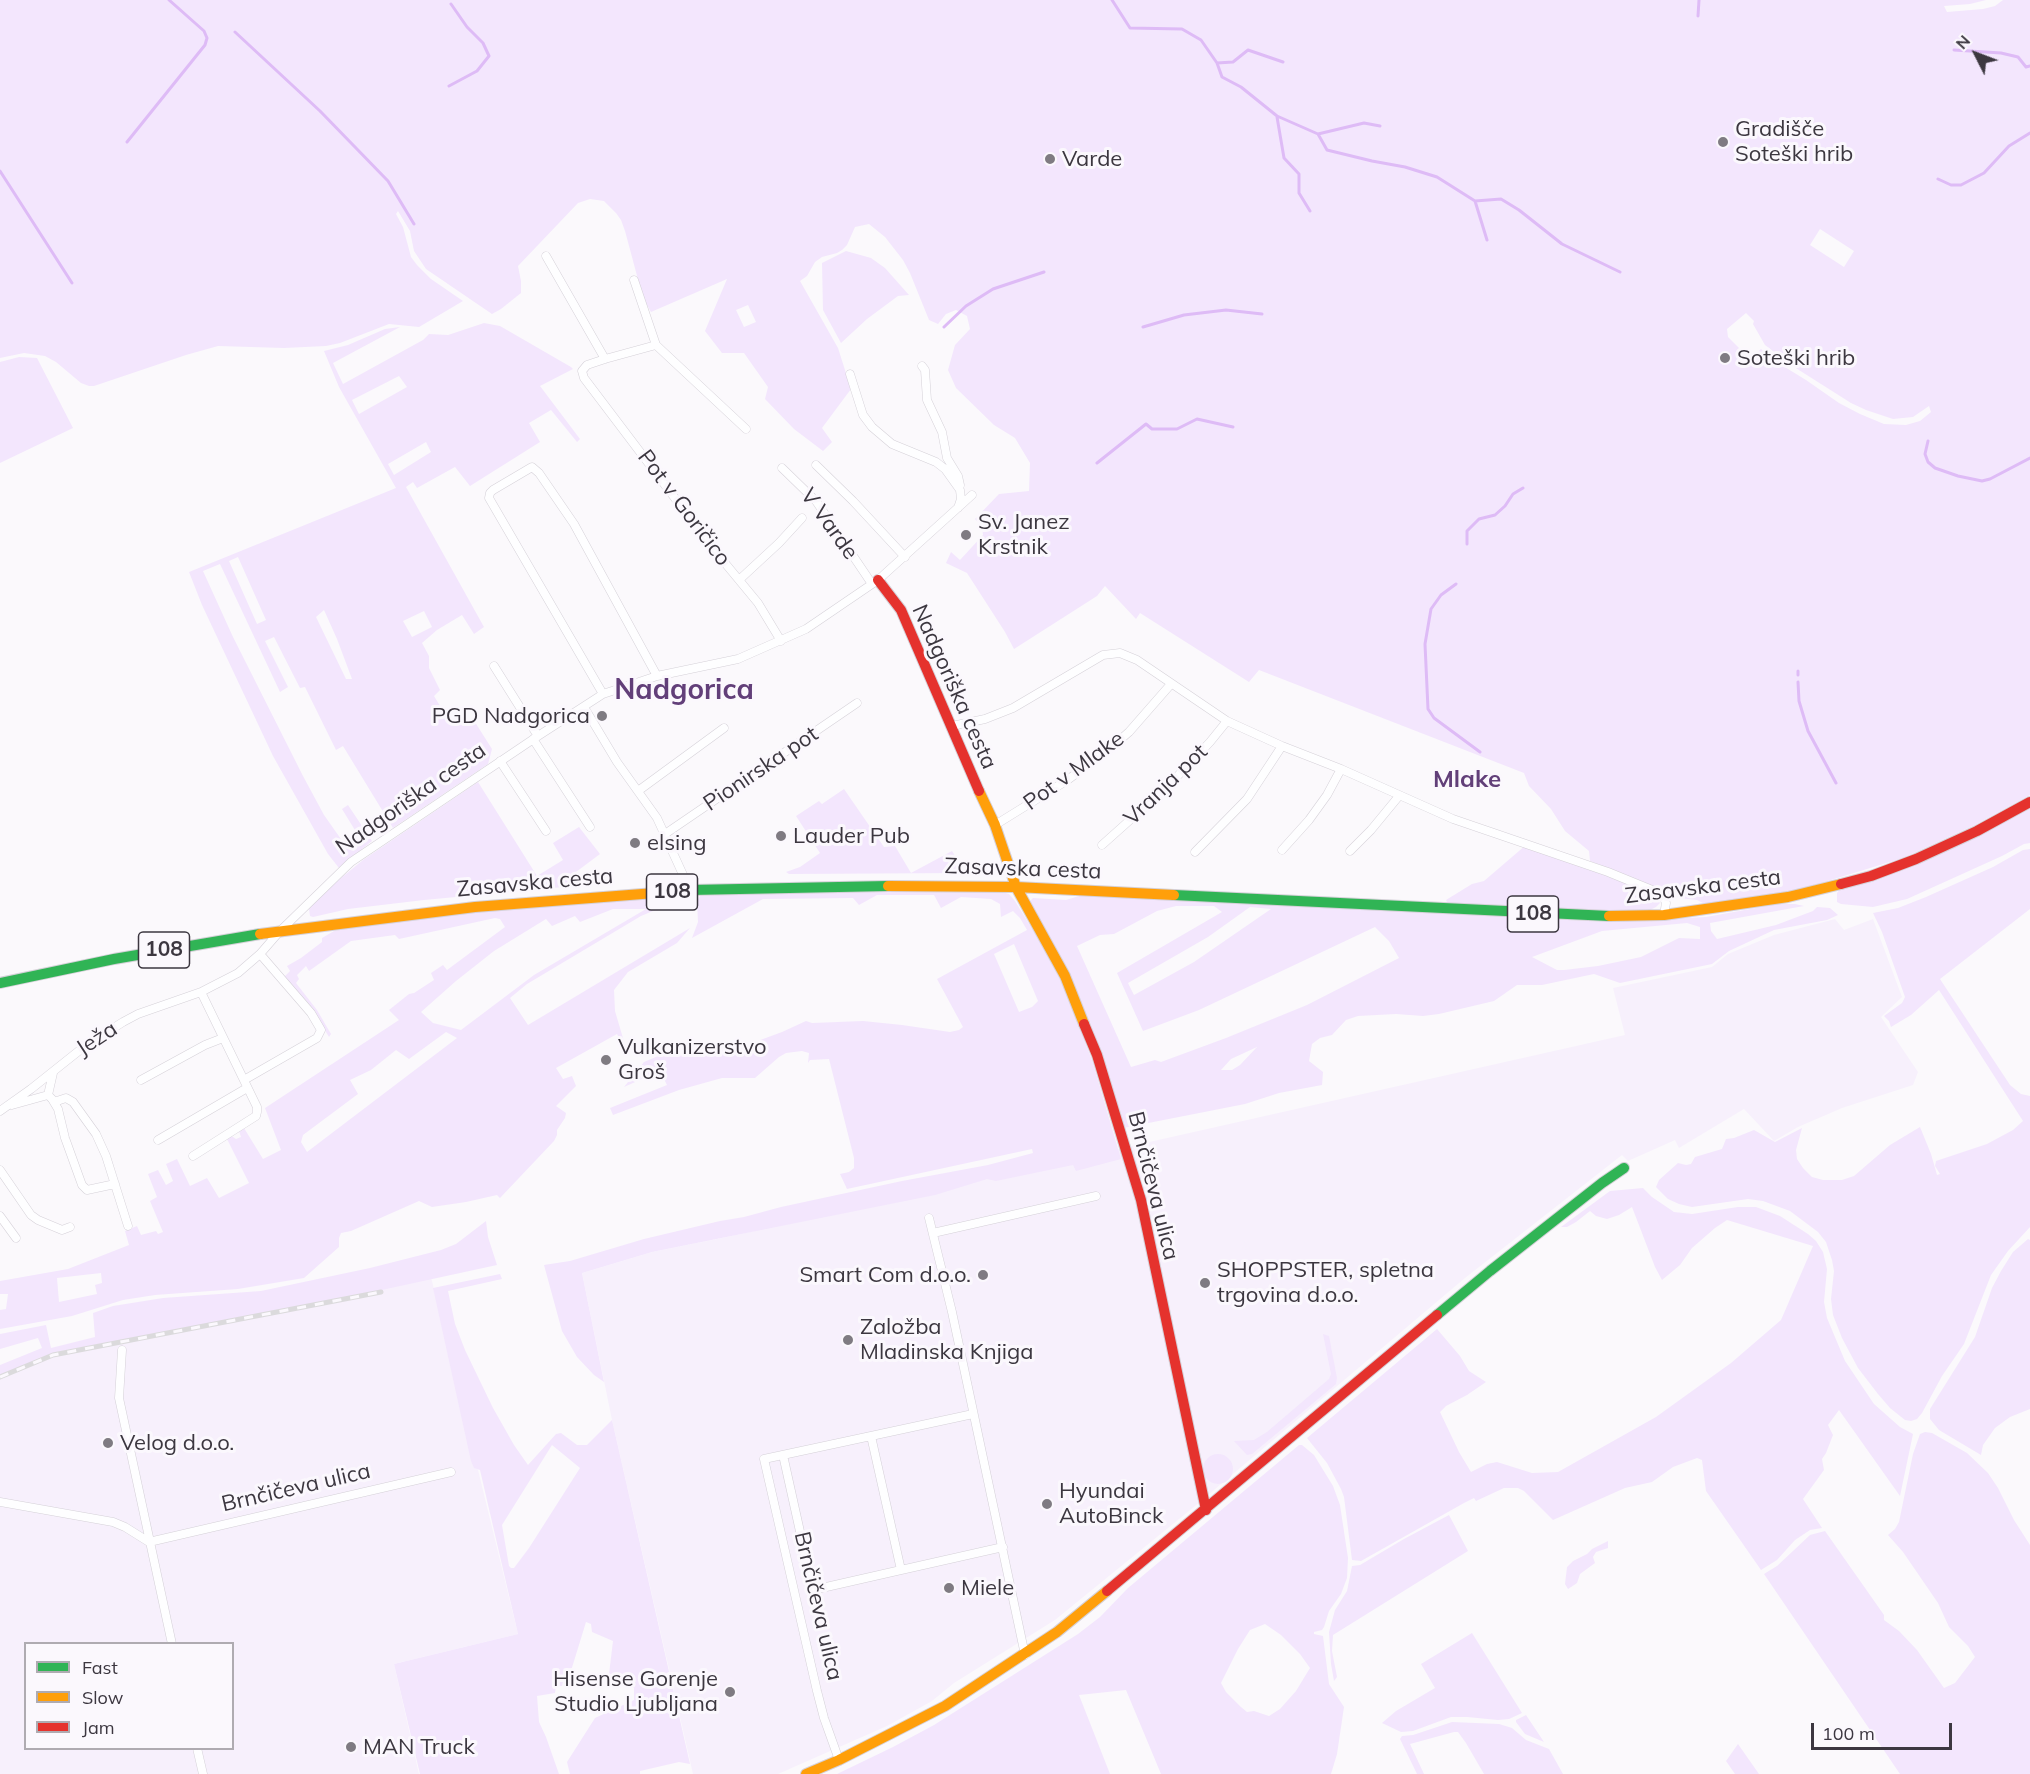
<!DOCTYPE html>
<meta charset="utf-8">
<style>
body{margin:0}
#map{position:relative;width:2030px;height:1774px;overflow:hidden;background:#fbf9fc;font-family:Mulish,sans-serif}
canvas{display:block}
.legend{position:absolute;left:24px;top:1642px;width:210px;height:108px;box-sizing:border-box;background:#fbf8fd;border:2px solid #afabb1;margin:0;padding:8px 10px;list-style:none;font-size:18px;color:#3c3740}
.legend li{display:flex;align-items:center;gap:12px;height:30px}
.legend b{width:30px;border:2px solid #afabb1}
.north{position:absolute;left:1946px;top:24px;width:60px;height:60px;-webkit-text-stroke:4px #fbf8fd;paint-order:stroke;rotate:312deg;font-size:16px;font-weight:700;line-height:24px;text-align:center;color:#3c3740}
.north::after{content:'';display:block;margin:auto;width:21px;height:27px;background:#3c3740;clip-path:polygon(50% 0,100% 100%,50% 72%,0 100%)}
.scale{position:absolute;left:1811px;top:1723px;width:141px;height:27px;box-sizing:border-box;border:3px solid #3c3740;border-top:0;padding-left:8px;font-size:18px;line-height:21px;white-space:nowrap;color:#3c3740;-webkit-text-stroke:4px #fbf8fd;paint-order:stroke}
</style>
<div id="map">
<canvas width="2030" height="1774"></canvas>
<ul class="legend">
<li><b style="height:8px;background:#30b455"></b>Fast</li>
<li><b style="height:8px;background:#ff9f0a"></b>Slow</li>
<li><b style="height:8px;background:#e5322d"></b>Jam</li>
</ul>
<div class="north">N</div>
<div class="scale">100 m</div>
</div>
<script>
const ctx = document.querySelector('canvas').getContext('2d');
ctx.lineJoin = 'round';
function fillPath(path, color) {
  ctx.fillStyle = color;
  ctx.fill(path, 'evenodd');
}
function shape(rows) {
  const path = new Path2D();
  for (const r of rows) {
    if (r.length === 3) {
      path.moveTo(r[0] + r[2], r[1]);
      path.arc(r[0], r[1], r[2], 0, 2 * Math.PI);
      continue;
    }
    path.moveTo(r[0], r[1]);
    for (let i = 2; i < r.length; i += 2) path.lineTo(r[i], r[i + 1]);
  }
  return path;
}
function strokePath(path, color, width, dash) {
  ctx.strokeStyle = color;
  ctx.lineWidth = width;
  ctx.lineCap = dash ? 'butt' : 'round';
  ctx.setLineDash(dash || []);
  ctx.stroke(path);
}
function write(font, color, halo, rows, align = 'center') {
  ctx.font = font + ' Mulish,sans-serif';
  ctx.lineWidth = 6;
  ctx.setLineDash([]);
  ctx.textBaseline = 'middle';
  ctx.strokeStyle = halo;
  ctx.fillStyle = color;
  for (const [text, x, y, turn = 0] of rows) {
    ctx.save();
    ctx.translate(x, y);
    ctx.rotate((+turn || 0) * Math.PI / 180);
    ctx.textAlign = isNaN(turn) ? turn : align;
    if (halo) ctx.strokeText(text, 0, 0);
    ctx.fillText(text, 0, 0);
    ctx.restore();
  }
}
fillPath(shape([
 [1835,919,1844,930,1873,919,1902,997,1881,1017,1918,1072,1913,1085,1842,1108,1798,1127,1774,1141,1744,1109,1679,1148,1675,1140,1628,1161,1622,1155,1465,1278,1195,1506,1055,1620,954,1683,932,1701,887,1726,778,1774,693,1774,612,1420,582,1273,652,1252,727,1237,1625,1035,1613,988,1712,967,1728,954,1774,935],
 [431,1277,518,1634,394,1664,419,1774,0,1774,0,1371,47,1352],
 [26,1644,232,1644,232,1748,26,1748]
]), '#f7f0fc');
fillPath(shape([
 [0,0,1986,0,1970,4,1944,6,1947,12,1983,9,1995,6,2003,0,2030,0,2030,795,1975,825,1903,858,1821,883,1786,892,1705,904,1697,900,1679,898,1590,861,1589,851,1565,831,1551,809,1529,786,1524,773,1259,670,1249,682,1140,613,1136,619,1105,586,1097,596,1014,649,1005,632,967,573,946,563,951,552,960,560,983,535,982,526,975,519,999,494,1029,491,1030,463,1015,438,994,425,956,388,948,370,955,345,970,329,967,316,956,310,946,314,938,324,929,320,910,273,903,260,885,237,869,224,855,227,847,245,842,250,837,253,822,257,815,262,807,276,800,281,838,348,851,389,822,428,832,442,823,451,794,429,765,399,768,387,744,353,722,353,705,331,727,279,651,312,643,298,625,231,621,220,616,213,604,201,590,199,578,203,518,266,521,281,521,293,501,309,492,314,426,269,414,251,410,231,398,211,396,214,403,227,411,257,417,265,431,279,463,301,419,327,389,324,340,343,326,346,284,348,218,346,186,355,94,386,89,386,81,383,56,362,45,356,24,353,0,358],
 [1820,229,1854,251,1844,267,1810,245],
 [748,305,756,322,744,327,736,310],
 [1746,313,1754,321,1753,324,1765,345,1791,365,1851,403,1866,410,1893,419,1913,417,1929,406,1931,412,1920,421,1906,425,1884,424,1860,414,1839,403,1806,380,1775,361,1761,349,1750,359,1728,337,1727,329],
 [846,251,871,258,885,268,909,295,898,296,867,319,841,343,823,310,822,263],
 [484,323,500,326,571,367,573,369,540,386,580,439,577,442,551,410,529,423,540,442,470,486,455,467,417,488,413,482,406,487,484,627,474,634,462,615,437,630,422,643,429,656,429,668,440,690,434,696,445,714,460,708,468,722,473,719,492,749,488,764,393,828,343,746,336,750,305,687,300,688,274,637,265,641,288,687,280,692,220,564,203,571,233,637,303,776,324,815,348,849,361,840,342,809,348,805,372,841,339,868,328,854,273,756,202,605,189,572,396,488,339,387,324,351,348,345,385,329,400,327,333,363,343,384,423,340,429,334,448,335],
 [399,376,407,387,359,414,352,400],
 [426,442,431,452,394,475,388,464],
 [238,557,266,620,257,624,229,561],
 [324,610,337,639,352,679,346,679,316,617],
 [424,611,432,627,412,637,403,621],
 [19,357,37,358,73,428,0,463,0,362],
 [478,782,537,876,563,860,553,843,579,827,600,854,576,872,585,885,424,900,348,909,313,917,310,916,309,909,324,892,363,860],
 [844,789,884,847,895,846,911,873,952,851,966,873,789,874,786,872,800,867,820,853,796,816,819,801,822,804],
 [2030,807,2030,843,2024,844,2002,856,1907,899,1873,907,1841,904,1837,902,1837,893,1840,889],
 [1526,845,1655,894,1660,903,1656,907,1648,911,1600,911,1448,904,1446,900,1472,884,1484,881],
 [2030,849,2030,909,1940,979,2010,1085,2021,1094,2030,1096,2030,1227,2008,1251,1991,1275,1964,1344,1942,1376,1922,1413,1917,1419,1911,1421,1905,1420,1890,1408,1878,1394,1858,1368,1842,1338,1833,1315,1831,1299,1834,1271,1832,1260,1826,1242,1818,1232,1790,1211,1763,1201,1748,1199,1692,1207,1679,1204,1668,1199,1656,1187,1659,1180,1678,1163,1686,1165,1691,1164,1695,1157,1722,1149,1726,1139,1734,1138,1754,1130,1775,1142,1802,1128,1796,1150,1797,1159,1803,1168,1812,1177,1823,1180,1842,1180,1854,1176,1890,1145,1920,1127,1931,1154,1937,1175,1940,1174,1935,1166,1936,1161,1987,1144,2013,1130,2023,1121,1939,990,1911,1015,1891,1027,1889,1021,1884,1016,1902,1003,1905,997,1882,932,1873,913,1898,908,1926,897,1993,867,2023,850],
 [999,891,1009,894,1015,901,1044,948,1067,993,1093,1063,1121,1159,1076,1171,1073,1165,996,1181,987,1179,935,1195,652,1252,582,1273,604,1382,594,1375,577,1357,562,1331,544,1265,570,1261,644,1239,720,1221,744,1217,781,1207,902,1181,988,1165,1033,1153,1032,1149,847,1189,840,1174,849,1172,854,1168,854,1158,829,1059,810,1060,808,1063,809,1053,802,1051,786,1053,779,1057,755,1078,722,1078,679,1090,613,1115,610,1108,667,1085,660,1071,624,1087,644,1062,670,1051,708,1052,744,1046,782,1032,806,1021,812,1023,863,1021,902,1025,950,1032,959,1030,963,1027,937,979,1027,930,1020,918,1013,911,1001,917,1000,904,991,899,961,897,941,908,934,895,877,895,859,905,853,898,763,899,692,938,698,922,697,901,700,896,779,892],
 [1014,944,1038,1001,1032,1007,1019,1012,994,954],
 [1086,894,1608,922,1706,917,1778,904,1795,904,1804,906,1710,923,1711,931,1717,939,1776,925,1813,911,1817,907,1830,908,1838,915,1827,920,1774,930,1729,951,1712,964,1620,983,1594,974,1542,985,1517,985,1494,1001,1439,1014,1423,1016,1396,1014,1358,1016,1346,1020,1332,1035,1320,1038,1312,1044,1309,1061,1323,1072,1322,1085,1279,1093,1245,1104,1123,1128,1031,905,1031,900,1033,898,1066,900],
 [1176,906,1214,906,1222,912,1117,973,1143,1031,1199,1010,1375,927,1389,941,1399,958,1307,1005,1226,1038,1161,1062,1155,1060,1131,1067,1077,946,1100,935,1114,934,1157,911],
 [1250,907,1271,909,1194,962,1134,995,1128,983,1208,937],
 [1687,923,1700,927,1700,939,1679,938,1641,957,1598,966,1564,970,1557,970,1532,957,1602,931],
 [1257,1047,1240,1065,1232,1070,1221,1070,1231,1059],
 [667,897,679,897,689,904,653,911,641,916,527,984,510,998,528,1025,690,928,677,943,628,972,614,990,615,1011,625,1045,623,1046,617,1034,556,1068,563,1079,572,1076,576,1086,556,1106,566,1113,565,1118,557,1130,557,1135,554,1141,500,1198,497,1195,466,1202,432,1207,419,1201,351,1231,341,1233,339,1238,339,1247,304,1278,238,1289,155,1295,123,1300,72,1316,0,1329,0,1310,6,1309,8,1294,0,1294,0,1281,68,1269,129,1245,125,1231,137,1226,141,1235,156,1231,158,1234,163,1232,150,1201,157,1197,148,1174,158,1170,166,1185,173,1181,166,1164,177,1159,190,1186,207,1178,219,1198,249,1183,226,1137,230,1135,236,1139,241,1137,239,1131,244,1128,263,1159,281,1150,265,1108,399,1020,389,1010,409,994,414,993,434,980,431,973,443,965,447,970,505,927,500,919,495,918,399,939,395,935,351,941,309,971,306,966,297,975,299,979,296,983,317,1010,331,1034,329,1037,309,1004,284,977,290,971,287,966,301,958,322,942,322,938,334,931,355,926,485,911],
 [613,909,646,909,534,975,461,1030,433,1023,421,1012,456,981,494,951,546,919,552,926,575,916,580,922],
 [446,1032,457,1038,307,1152,301,1142,303,1135,358,1094,350,1080,371,1070,396,1050,409,1059],
 [101,1273,102,1283,95,1285,97,1294,59,1302,57,1278],
 [1643,1188,1652,1197,1674,1212,1692,1214,1738,1207,1756,1207,1780,1216,1808,1234,1816,1241,1823,1252,1827,1269,1824,1302,1827,1318,1845,1361,1874,1404,1900,1427,1913,1434,1900,1496,1839,1410,1828,1425,1833,1435,1826,1453,1822,1459,1824,1470,1803,1499,1822,1528,1810,1530,1795,1540,1777,1560,1761,1570,1706,1491,1702,1460,1697,1458,1673,1467,1652,1482,1625,1488,1553,1520,1524,1491,1518,1488,1504,1488,1476,1501,1474,1498,1464,1503,1361,1561,1352,1560,1344,1497,1341,1489,1327,1463,1307,1438,1437,1329,1460,1356,1469,1371,1486,1382,1467,1395,1446,1406,1440,1412,1459,1452,1471,1472,1487,1464,1497,1462,1532,1473,1558,1472,1656,1417,1731,1363,1781,1320,1813,1246,1727,1220,1715,1228,1692,1248,1680,1265,1662,1280,1655,1267,1632,1207,1619,1215,1607,1219,1596,1216,1590,1211,1576,1222,1567,1227,1561,1227,1610,1191],
 [486,1221,488,1237,497,1265,294,1309,61,1351,0,1375,0,1365,42,1348,38,1338,0,1349,0,1334,46,1325,51,1348,95,1337,93,1313,113,1306,163,1298,261,1291,370,1268,441,1250,456,1244],
 [2028,1239,2030,1240,2030,1409,2010,1417,1995,1428,1983,1445,1981,1455,1939,1430,1930,1419,1930,1409,1975,1337,1992,1288,2001,1271,2013,1252],
 [500,1274,502,1279,448,1291,455,1324,465,1350,493,1408,514,1445,528,1465,556,1434,561,1433,577,1445,587,1445,612,1420,690,1764,679,1762,640,1771,640,1774,570,1774,567,1762,595,1718,634,1700,634,1688,609,1674,613,1641,592,1632,591,1624,586,1622,570,1674,565,1673,562,1686,556,1686,555,1693,537,1696,539,1722,546,1737,559,1774,420,1774,394,1664,518,1634,480,1470,474,1468,471,1461,433,1288],
 [552,1445,580,1468,529,1548,514,1568,511,1568,509,1566,502,1525],
 [1323,1334,1329,1336,1337,1378,1336,1384,1252,1454,1247,1455,1234,1441,1254,1440,1267,1432,1329,1379,1331,1374],
 [1925,1432,1932,1433,1967,1453,1988,1473,1998,1488,2014,1520,2030,1545,2030,1774,1900,1774,1764,1574,1777,1566,1810,1535,1825,1531,1884,1615,1884,1620,1899,1631,1917,1650,1944,1688,1955,1683,1975,1657,1968,1646,1949,1627,1938,1603,1903,1552,1888,1535,1895,1529,1899,1522,1913,1454,1920,1434],
 [1299,1445,1302,1445,1314,1455,1333,1486,1340,1505,1348,1558,1347,1578,1341,1594,1329,1611,1324,1627,1322,1630,1314,1632,1314,1634,1323,1636,1329,1684,1344,1707,1337,1754,1331,1774,1161,1774,1126,1690,1079,1695,1110,1774,837,1774,893,1747,934,1725,1078,1634,1100,1617,1128,1588],
 [1265,1624,1281,1635,1300,1654,1310,1668,1296,1691,1280,1709,1269,1716,1254,1711,1247,1712,1241,1707,1226,1692,1221,1683,1238,1649,1250,1630],
 [1218,1469,15],
 [1449,1515,1468,1551,1333,1635,1332,1651,1337,1677,1334,1681,1331,1664,1329,1632,1335,1610,1347,1591,1352,1566,1360,1565,1404,1539],
 [1608,1541,1608,1548,1596,1552,1593,1557,1595,1563,1580,1574,1577,1583,1568,1589,1565,1584,1567,1567,1573,1561,1587,1554,1592,1549],
 [1472,1633,1522,1713,1509,1719,1498,1720,1467,1717,1451,1717,1413,1731,1401,1732,1382,1723,1396,1711,1435,1688,1421,1664],
 [1526,1715,1544,1742,1525,1734,1516,1722,1516,1720],
 [1452,1722,1499,1724,1512,1728,1526,1740,1549,1749,1563,1774,1484,1774,1466,1743,1458,1732,1454,1732,1410,1744,1424,1774,1417,1774,1400,1739,1402,1736,1413,1735],
 [1738,1744,1759,1774,1735,1774,1726,1761]
]), '#f3e6fd');
strokePath(shape([
 [1112,0,1130,28,1182,29,1201,40,1217,63,1222,77,1241,87,1277,116,1318,134,1327,150,1372,161,1405,167,1437,177,1475,201,1501,199,1519,210,1562,244,1620,272],
 [1698,16,1699,0],
 [235,32,320,111,388,181,414,224],
 [1954,50,2001,53,2018,57,2026,67,2030,66],
 [1217,63,1233,62,1248,50,1283,62],
 [449,86,477,71,489,56,483,43,467,27,451,4],
 [1277,117,1284,158,1299,174,1299,193,1310,211],
 [1318,134,1364,123,1380,126],
 [127,142,205,45,207,38,204,31,169,0],
 [0,171,72,283],
 [1938,179,1951,185,1961,185,1984,173,2009,146,2030,133],
 [1475,201,1487,240],
 [944,327,966,306,993,289,1044,272],
 [1143,327,1184,315,1226,310,1262,314],
 [1928,441,1925,454,1928,462,1935,468,1958,476,1982,481,1990,479,2030,458],
 [1097,463,1146,424,1152,429,1177,429,1197,419,1233,427],
 [1467,544,1467,531,1479,519,1495,515,1505,506,1513,494,1523,488],
 [1456,584,1441,595,1431,609,1425,644,1428,709,1434,718,1480,752],
 [1798,675,1798,671],
 [1798,682,1799,701,1808,731,1836,783]
]), '#debbf6', 3);
const street = shape([
 [546,256,605,359],
 [634,280,656,345],
 [922,366,925,370,927,400,942,432,947,458,958,476,960,485],
 [850,374,863,415,872,427,892,444,936,462,945,469,960,490,961,499,958,508],
 [746,429,656,345,605,359,587,365,582,371,584,378,715,551,758,603,781,641],
 [816,465,853,501,905,557],
 [782,468,816,501,872,584],
 [739,580,779,543,802,518],
 [494,666,538,736],
 [603,694,489,498,490,493,493,490,532,467,539,473,574,524,657,676],
 [584,707,617,762,657,818,690,890],
 [952,726,985,719,1013,708,1103,655,1120,653,1137,660,1227,721,1282,746,1341,769,1453,819,1608,872,1657,892,1663,896,1666,903,1664,915],
 [533,739,590,827],
 [500,761,546,831],
 [638,791,724,728],
 [995,825,1066,781,1107,751,1129,732,1171,684],
 [665,834,857,703],
 [1102,845,1168,786,1210,742,1227,721],
 [1282,850,1309,820,1327,795,1341,769],
 [1350,851,1371,830,1399,796],
 [1195,852,1247,799,1282,746],
 [141,1080,205,1045,223,1038],
 [244,1080,317,1038,321,1030,311,1013,260,954],
 [48,1095,53,1073],
 [54,1102,66,1098,73,1102,96,1134,106,1156,128,1226],
 [12,1105,48,1095,52,1099,58,1109,65,1138,82,1185,87,1190,115,1184],
 [0,1111,31,1089,85,1046,123,1022,138,1014,201,992,238,973,260,954,280,931,351,862,538,736,603,694,657,676,738,659,806,629,878,580,972,495],
 [158,1140,247,1088],
 [193,1156,256,1116,257,1112,257,1107,201,992],
 [0,1170,31,1215,38,1220,62,1230,70,1227],
 [0,1216,16,1238],
 [929,1218,952,1312,1025,1655],
 [933,1233,1096,1196],
 [122,1350,119,1398,172,1644],
 [973,1414,871,1436,901,1570,1003,1547],
 [783,1455,813,1590,901,1570],
 [0,1502,113,1522,125,1527,149,1542,451,1472],
 [197,1748,203,1774],
 [839,1760,824,1718,817,1691,764,1459,871,1436]
]);
const fast = shape([
 [655,893,690,890,888,886],
 [1174,895,1609,916],
 [0,983,114,959,260,934],
 [1437,1315,1490,1271,1602,1183,1624,1168]
]);
const slow = shape([
 [979,791,995,825,1016,887,1065,976,1084,1024],
 [888,886,1016,887,1174,895],
 [1609,916,1664,915,1788,897,1841,884],
 [260,934,475,907,655,893],
 [806,1774,839,1760,945,1706,1057,1632,1107,1591]
]);
const jam = shape([
 [878,580,901,610,979,791],
 [1841,884,1871,876,1916,859,1977,831,2030,802],
 [1084,1024,1097,1055,1141,1200,1206,1510],
 [1107,1591,1437,1315]
]);
strokePath(street, '#d5d1d8', 9);
strokePath(fast, '#d5d1d8', 12);
strokePath(slow, '#d5d1d8', 12);
strokePath(jam, '#d5d1d8', 12);
strokePath(street, '#fefeff', 8);
strokePath(fast, '#30b455', 10);
strokePath(slow, '#ff9f0a', 10);
strokePath(jam, '#e5322d', 10);
const rail = shape([
 [0,1377,53,1355,381,1292]
]);
strokePath(rail, '#dbdadc', 5);
strokePath(rail, '#fbf8fd', 3, [9]);
for (const [x, y, r, color] of [
 [1723,142,6,"#7f7b82"],
 [1050,159,6,"#7f7b82"],
 [1725,358,6,"#7f7b82"],
 [966,535,6,"#7f7b82"],
 [602,716,6,"#7f7b82"],
 [781,836,6,"#7f7b82"],
 [635,843,6,"#7f7b82"],
 [606,1060,6,"#7f7b82"],
 [983,1275,6,"#7f7b82"],
 [1205,1283,6,"#7f7b82"],
 [848,1340,6,"#7f7b82"],
 [108,1443,6,"#7f7b82"],
 [1047,1504,6,"#7f7b82"],
 [949,1588,6,"#7f7b82"],
 [730,1692,6,"#7f7b82"],
 [351,1747,6,"#7f7b82"]
]) {
  const dot = new Path2D();
  dot.arc(x, y, r, 0, 2 * Math.PI);
  ctx.fillStyle = color;
  ctx.fill(dot);
  strokePath(dot, '#fbf8fd', 2);
}
for (const [x, y, w] of [
 [672,892,51],
 [1533,914,51],
 [164,950,51]
]) {
  const box = new Path2D();
  box.roundRect(x - w / 2, y - 18, w, 36, 4.5);
  ctx.fillStyle = '#fbf8fd';
  ctx.fill(box);
  strokePath(box, '#3c3740', 1.5);
}
write('bold 21px', '#3c3740', null, [
 ["108",672,892],
 ["108",1533,914],
 ["108",164,950]
]);
write('22px', '#3c3740', '#fbf8fd', [
 ["Gradišče",1735,129],
 ["Soteški hrib",1735,154],
 ["Varde",1062,159],
 ["Soteški hrib",1737,358],
 ["Sv. Janez",978,522],
 ["Krstnik",978,547],
 ["PGD Nadgorica",590,716,"right"],
 ["Lauder Pub",793,836],
 ["elsing",647,843],
 ["Vulkanizerstvo",618,1047],
 ["Groš",618,1072],
 ["SHOPPSTER, spletna",1217,1270],
 ["trgovina d.o.o.",1217,1295],
 ["Smart Com d.o.o.",971,1275,"right"],
 ["Založba",860,1327],
 ["Mladinska Knjiga",860,1352],
 ["Velog d.o.o.",120,1443],
 ["Hyundai",1059,1491],
 ["AutoBinck",1059,1516],
 ["Miele",961,1588],
 ["Hisense Gorenje",718,1679,"right"],
 ["Studio Ljubljana",718,1704,"right"],
 ["MAN Truck",363,1747]
], 'left');
write('22px', '#3c3740', '#fbf8fd', [
 ["Pot v Goričico",684,508,53],
 ["V Varde",829,524,54],
 ["Nadgoriška cesta",954,687,66],
 ["Pionirska pot",761,769,-34],
 ["Pot v Mlake",1074,771,-36],
 ["Vranja pot",1166,785,-44],
 ["Nadgoriška cesta",411,799,-35],
 ["Zasavska cesta",1023,869,2],
 ["Zasavska cesta",535,883,-5],
 ["Zasavska cesta",1703,887,-7],
 ["Ježa",97,1039,-33],
 ["Brnčičeva ulica",1153,1186,76],
 ["Brnčičeva ulica",296,1488,-13],
 ["Brnčičeva ulica",818,1606,77]
]);
write('bold 24px', '#623f79', '#fbf8fd', [
 ["Mlake",1467,780]
]);
write('bold 28px', '#623f79', '#fbf8fd', [
 ["Nadgorica",684,691]
]);
</script>
